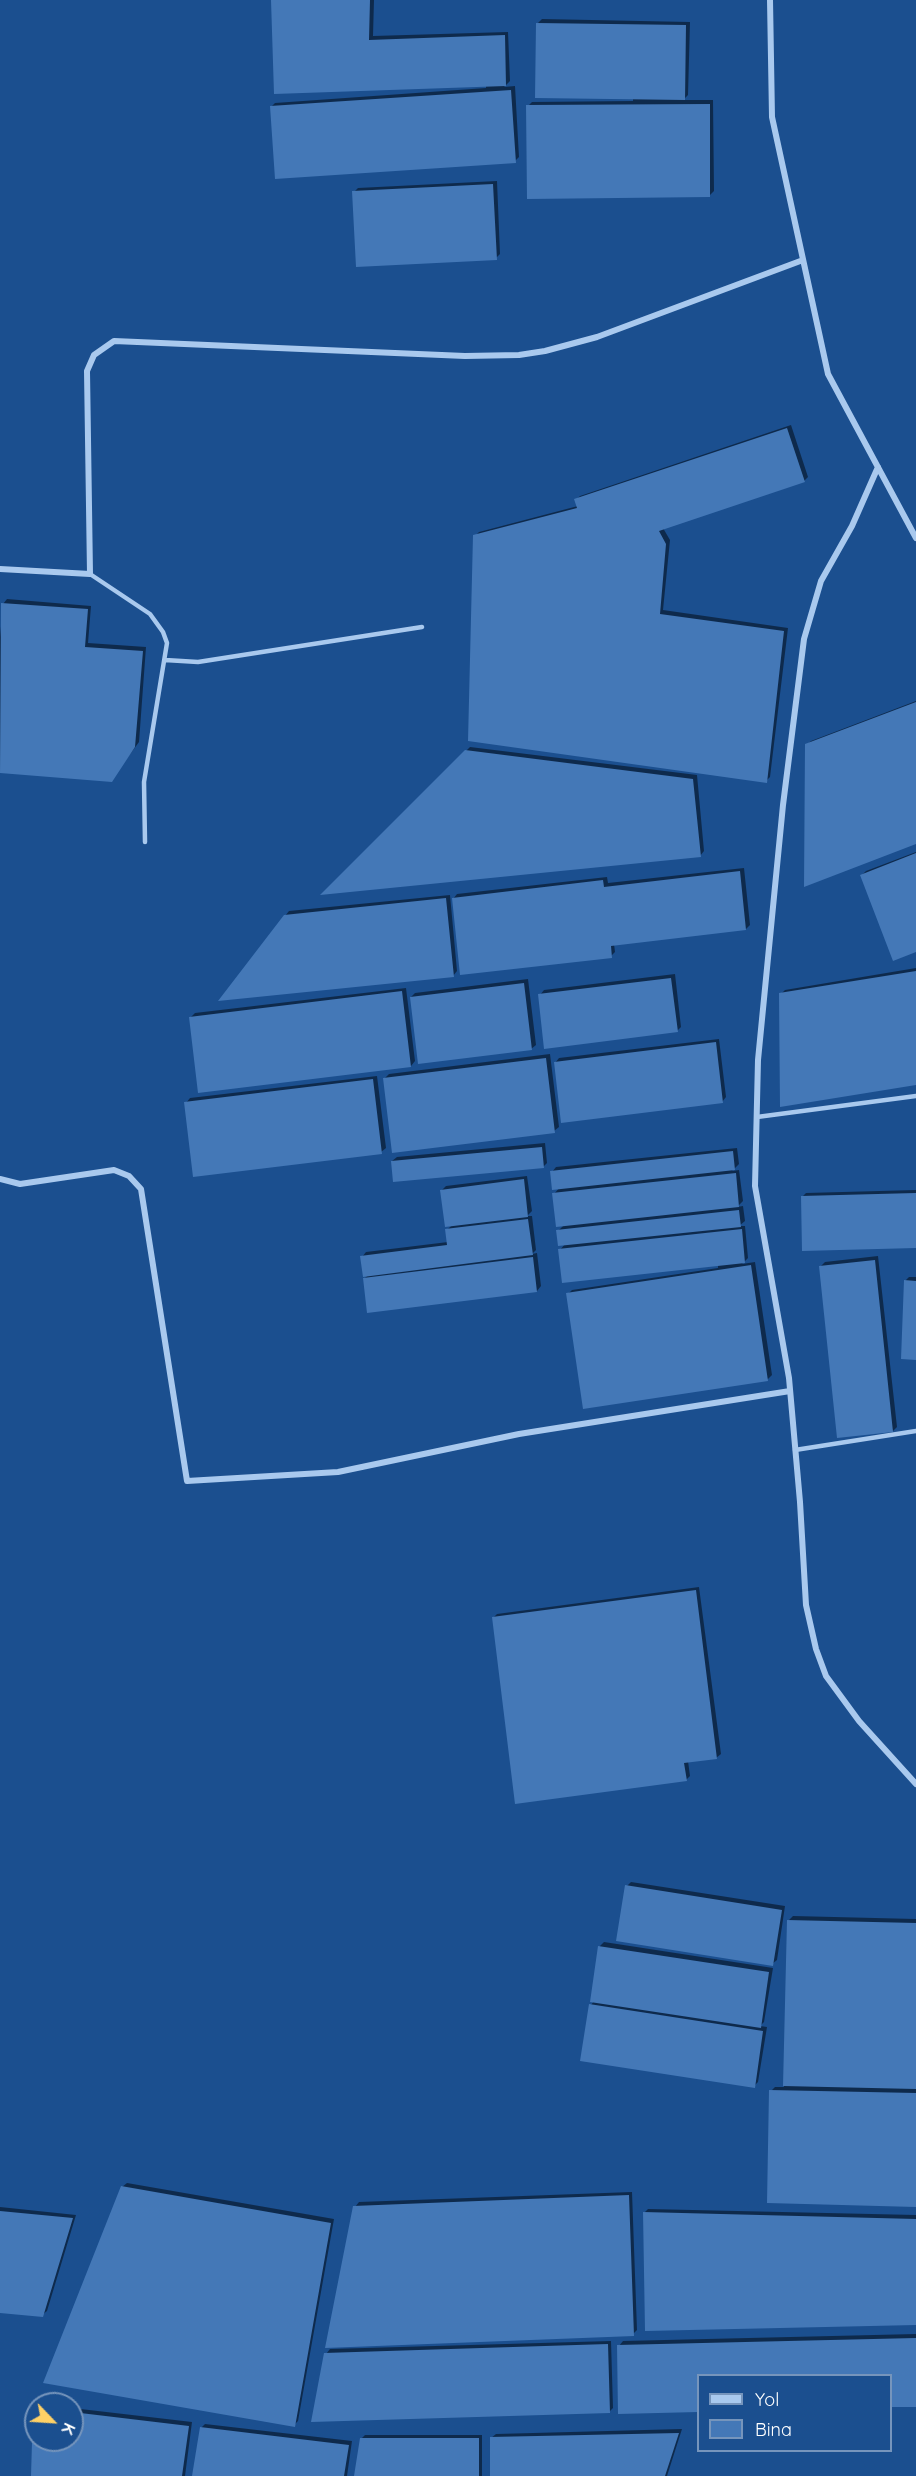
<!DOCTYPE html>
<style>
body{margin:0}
#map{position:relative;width:916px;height:2476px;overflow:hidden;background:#1b4f8f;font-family:Quicksand,sans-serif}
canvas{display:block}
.legend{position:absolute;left:697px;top:2374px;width:195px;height:78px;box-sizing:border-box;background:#1b4f8f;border:2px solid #7695bc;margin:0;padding:8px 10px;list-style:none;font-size:18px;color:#fff}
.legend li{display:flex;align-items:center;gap:12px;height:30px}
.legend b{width:30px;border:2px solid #7695bc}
.north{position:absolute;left:24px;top:2392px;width:60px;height:60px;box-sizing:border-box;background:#1b4f8f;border:2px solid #7695bc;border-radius:50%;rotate:115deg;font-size:16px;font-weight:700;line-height:24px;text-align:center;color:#fff}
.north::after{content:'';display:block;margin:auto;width:21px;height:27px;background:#ffd166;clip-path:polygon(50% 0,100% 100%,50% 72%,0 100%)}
</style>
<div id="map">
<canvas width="916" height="2476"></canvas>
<ul class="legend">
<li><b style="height:8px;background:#a9c9ee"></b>Yol</li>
<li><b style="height:16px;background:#4478b7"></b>Bina</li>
</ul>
<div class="north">K</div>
</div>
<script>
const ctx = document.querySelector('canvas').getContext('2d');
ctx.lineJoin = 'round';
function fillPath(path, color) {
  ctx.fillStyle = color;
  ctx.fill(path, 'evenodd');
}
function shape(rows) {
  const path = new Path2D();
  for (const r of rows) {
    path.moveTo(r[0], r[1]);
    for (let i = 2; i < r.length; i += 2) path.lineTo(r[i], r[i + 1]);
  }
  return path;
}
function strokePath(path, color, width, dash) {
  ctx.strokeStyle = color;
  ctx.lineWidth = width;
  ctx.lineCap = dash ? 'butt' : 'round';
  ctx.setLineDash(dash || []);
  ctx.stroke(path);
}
fillPath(shape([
 [272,0,374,0,373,36,508,32,510,81,504,87,515,86,519,157,515,161,271,107,275,103,486,88,486,86,275,93],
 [542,19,690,22,688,95,683,100,713,100,714,191,710,195,528,106,532,102,633,101,633,98,538,23],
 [497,181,500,254,496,258,354,192,358,188],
 [791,425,808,477,804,481,663,528,670,540,663,610,788,628,770,777,766,781,475,536,479,532,578,506,576,500,580,496],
 [7,599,91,606,88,643,146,647,139,742,111,780,0,771,0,637,3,604],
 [916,701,916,843,807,745,811,741],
 [470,747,697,775,704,851,700,856,324,893],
 [916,852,916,950,862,875,866,871],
 [744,868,750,925,746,929,614,944,615,952,611,956,453,899,457,894,607,877,608,883],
 [450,895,457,971,453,976,285,916,289,911],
 [916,968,916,1083,781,994,785,990],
 [675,974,681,1027,677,1031,540,995,544,990],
 [528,979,536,1045,531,1049,411,997,415,993],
 [406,988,415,1061,411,1066,191,1017,195,1013],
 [719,1039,726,1097,722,1102,555,1063,559,1058],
 [550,1054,559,1127,554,1131,385,1078,389,1074],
 [377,1076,386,1148,381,1152,186,1103,190,1098],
 [545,1143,547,1163,543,1167,392,1161,397,1157],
 [737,1148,739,1164,732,1171,739,1170,743,1201,737,1207,743,1206,745,1221,739,1226,745,1226,748,1258,742,1264,755,1262,772,1375,768,1379,568,1294,572,1290,718,1268,718,1265,560,1250,565,1244,558,1231,564,1225,554,1194,560,1187,552,1172,556,1167],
 [527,1176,532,1211,527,1216,532,1216,536,1250,532,1254,537,1253,541,1286,537,1291,365,1278,369,1274,362,1257,366,1252,448,1242,447,1230,452,1225,442,1190,446,1186],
 [916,1190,916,1246,802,1197,806,1193],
 [878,1256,897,1427,893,1431,821,1266,825,1262],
 [909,1277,916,1277,916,1358,905,1281],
 [699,1587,721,1754,716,1758,688,1761,690,1776,686,1780,493,1618,497,1614],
 [631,1882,785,1906,777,1960,772,1964,627,1886],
 [793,1916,916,1919,916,2206,771,2091,775,2087,784,2087,788,1921],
 [604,1942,773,1968,764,2022,760,2026,767,2027,758,2082,754,2086,591,2005,594,2001,600,1946],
 [127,2183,334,2219,298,2421,294,2425,122,2187],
 [632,2192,637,2330,633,2334,355,2207,359,2202],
 [0,2207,76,2215,47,2311,42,2315,0,2311],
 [648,2209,916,2215,916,2323,644,2213],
 [916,2334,916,2405,890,2376,698,2376,698,2410,620,2412,619,2346,623,2341],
 [611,2341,613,2408,609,2412,326,2354,330,2349],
 [36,2407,36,2440,72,2440,72,2408,192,2422,185,2476,33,2476],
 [205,2424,352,2441,347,2476,194,2476,201,2428],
 [682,2429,667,2476,491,2476,491,2438,496,2434],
 [365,2435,482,2435,482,2476,356,2476,361,2439]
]), '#0007');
fillPath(shape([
 [271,0,370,0,369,40,505,35,506,86,274,94],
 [536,23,686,25,685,100,535,98],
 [511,90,516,163,275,179,270,106],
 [710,104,710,197,527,199,526,105],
 [493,184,497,260,356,267,352,191],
 [787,428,805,482,659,531,666,544,660,614,784,631,767,783,468,741,473,535,577,508,574,499],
 [1,603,88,609,85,647,143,651,135,747,112,782,0,773],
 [916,702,916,844,804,887,805,744],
 [465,750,693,779,701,857,320,895],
 [916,853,916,952,893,961,860,875],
 [740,871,746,930,611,946,612,958,460,975,452,898,603,880,604,887],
 [446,898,454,977,218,1001,284,915],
 [916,971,916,1085,780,1107,779,993],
 [671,978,678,1032,544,1049,538,994],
 [524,983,532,1050,418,1064,410,997],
 [402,991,411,1067,198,1093,189,1017],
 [716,1042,723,1103,561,1123,554,1062],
 [546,1058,555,1133,392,1153,383,1078],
 [373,1079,382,1154,193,1177,184,1102],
 [542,1147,544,1168,393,1182,391,1161],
 [733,1151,735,1170,552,1190,550,1171],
 [736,1173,739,1207,556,1227,552,1193],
 [524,1179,528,1217,445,1227,440,1190],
 [916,1193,916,1248,802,1251,801,1196],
 [739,1210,741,1227,558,1246,556,1230],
 [528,1219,533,1255,363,1277,360,1256,447,1245,445,1229],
 [742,1229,745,1263,562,1283,558,1249],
 [533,1257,537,1292,367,1313,363,1278],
 [875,1260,893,1432,837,1438,819,1266],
 [751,1265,768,1381,583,1409,566,1293],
 [904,1280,916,1281,916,1360,901,1359],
 [696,1590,717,1759,684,1763,687,1781,515,1804,492,1617],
 [625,1885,782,1910,773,1966,616,1941],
 [787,1920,916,1923,916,2089,783,2086],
 [598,1946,769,1972,761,2028,590,2002],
 [589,2004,763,2031,755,2088,580,2061],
 [769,2090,916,2093,916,2207,767,2203],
 [121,2186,331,2223,295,2427,43,2383],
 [629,2195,634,2336,325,2348,353,2206],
 [0,2211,73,2218,43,2317,0,2313],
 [643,2212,916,2219,916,2325,645,2331],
 [916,2338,916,2407,890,2407,890,2376,698,2376,698,2412,618,2414,617,2345],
 [608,2344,610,2413,311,2422,324,2353],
 [33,2408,36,2408,36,2440,72,2440,72,2412,189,2426,182,2476,31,2476],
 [200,2427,349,2445,344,2476,192,2476],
 [679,2433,665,2476,490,2476,490,2437],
 [360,2438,479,2438,479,2476,354,2476]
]), '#4478b7');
strokePath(shape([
 [90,574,150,614,163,632,167,643,144,782,145,842],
 [165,660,198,662,422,627],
 [757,1117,916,1096],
 [795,1450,916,1431]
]), '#a9c9ee', 4.5);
strokePath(shape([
 [770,0,772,117,828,374,916,538],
 [878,467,852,526,821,581,804,639,783,805,758,1060,755,1186,789,1378,800,1502,806,1605,816,1649,826,1676,859,1721,916,1784],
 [0,569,90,574,87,371,94,355,114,341,465,356,519,355,545,351,597,337,803,260],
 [0,1179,20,1184,114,1170,129,1176,141,1189,187,1481,338,1472,519,1434,790,1391]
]), '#a9c9ee', 6);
</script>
